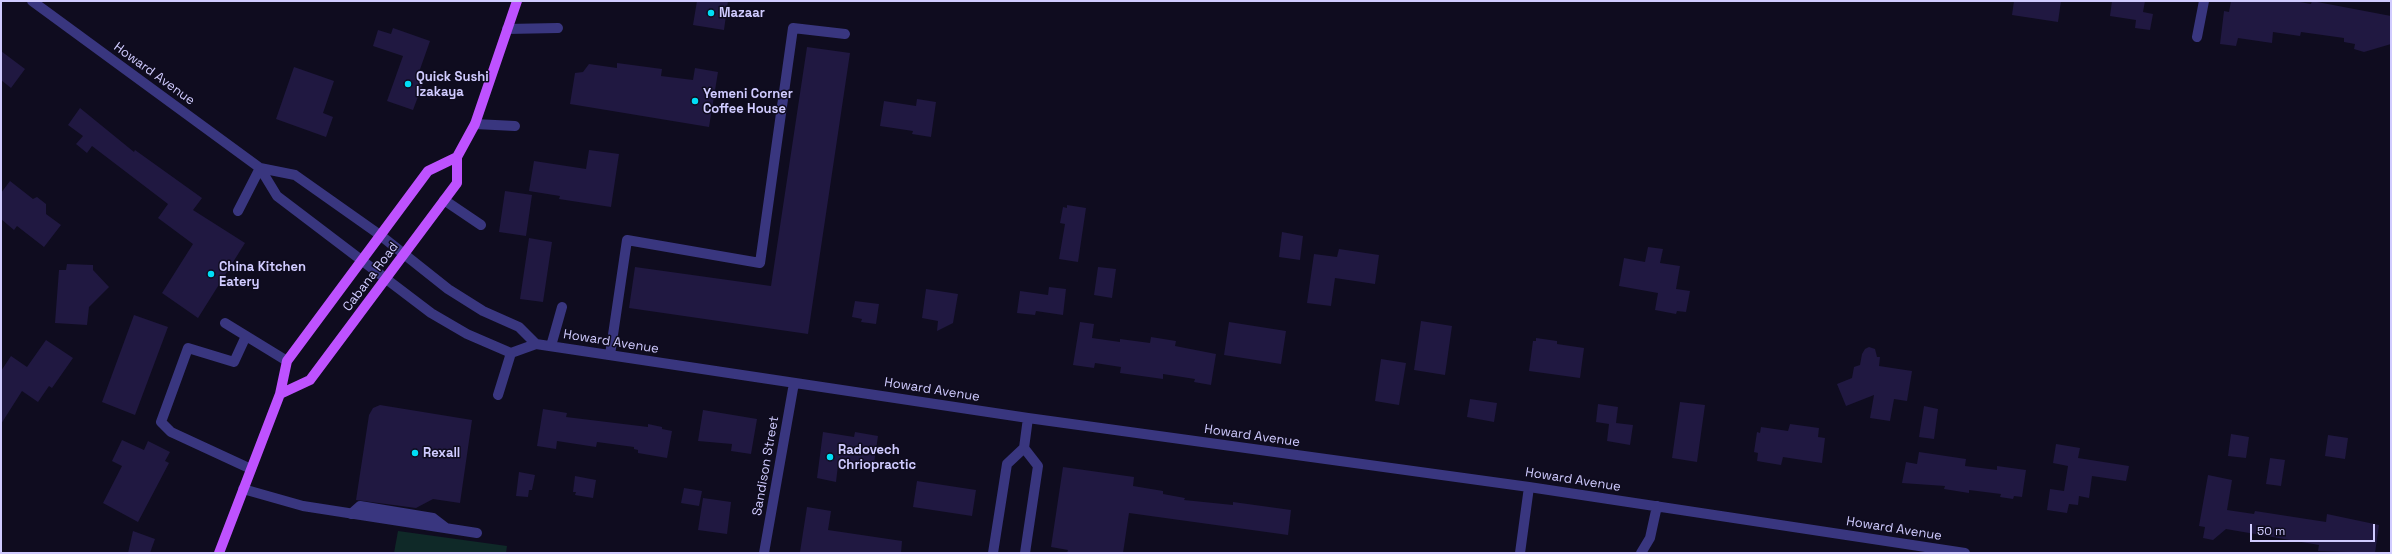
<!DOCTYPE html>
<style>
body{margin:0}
#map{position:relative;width:2392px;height:554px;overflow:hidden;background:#0f0c1f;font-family:"Space Grotesk",sans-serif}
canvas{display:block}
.frame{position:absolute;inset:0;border:2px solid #d0cbff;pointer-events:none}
.scale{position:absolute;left:2250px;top:524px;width:125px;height:18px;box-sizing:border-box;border:2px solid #d0cbff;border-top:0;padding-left:5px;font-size:12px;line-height:14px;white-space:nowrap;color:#d0cbff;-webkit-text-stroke:3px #0f0c1f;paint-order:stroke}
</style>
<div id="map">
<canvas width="2392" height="554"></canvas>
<div class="frame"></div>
<div class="scale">50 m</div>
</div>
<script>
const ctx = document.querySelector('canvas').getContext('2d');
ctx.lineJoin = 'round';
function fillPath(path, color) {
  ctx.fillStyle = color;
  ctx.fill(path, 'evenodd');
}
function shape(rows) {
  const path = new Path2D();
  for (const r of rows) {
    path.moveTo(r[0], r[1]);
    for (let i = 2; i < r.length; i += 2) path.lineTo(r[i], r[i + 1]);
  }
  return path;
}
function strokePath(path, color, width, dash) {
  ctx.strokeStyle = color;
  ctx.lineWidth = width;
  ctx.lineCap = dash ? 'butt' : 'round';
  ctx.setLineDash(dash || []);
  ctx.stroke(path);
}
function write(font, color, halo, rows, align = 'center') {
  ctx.font = font + ' "Space Grotesk",sans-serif';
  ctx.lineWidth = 3;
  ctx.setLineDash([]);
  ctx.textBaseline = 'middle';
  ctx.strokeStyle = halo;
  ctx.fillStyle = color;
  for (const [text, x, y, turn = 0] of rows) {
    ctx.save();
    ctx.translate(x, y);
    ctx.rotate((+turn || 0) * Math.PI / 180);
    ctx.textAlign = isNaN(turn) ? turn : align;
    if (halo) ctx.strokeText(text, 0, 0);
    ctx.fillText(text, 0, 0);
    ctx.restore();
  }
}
fillPath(shape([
 [398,531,507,546,506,553,394,553]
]), '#0f2928');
fillPath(shape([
 [697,1,728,1,724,30,693,25],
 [2014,1,2061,1,2058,22,2012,15],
 [2112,1,2145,1,2143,12,2153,14,2150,30,2135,28,2136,20,2110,16],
 [2231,1,2294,1,2311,4,2312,1,2391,16,2391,44,2364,52,2354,49,2355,44,2344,42,2344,38,2301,32,2300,36,2273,32,2272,43,2238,38,2236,46,2220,44,2224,11,2229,12],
 [393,28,430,41,418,75,425,78,413,110,387,101,403,56,373,46,378,30,391,34],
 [807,47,850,53,808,334,629,308,635,267,771,286],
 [1,51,25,69,11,88,1,80],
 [617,63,662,69,661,76,693,80,695,68,718,72,709,127,570,104,575,73,583,72,589,64,617,68],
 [294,67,334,81,323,113,333,117,326,137,276,119],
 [917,99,936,102,931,137,912,134,913,131,880,126,884,101,916,106],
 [80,108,134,152,135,150,202,198,193,210,245,243,198,318,162,293,193,244,158,218,168,204,92,146,87,153,76,144,83,136,68,125],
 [589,150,619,154,611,207,559,199,560,196,529,191,534,161,586,169],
 [10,181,33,199,37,197,46,204,46,214,61,225,44,247,17,226,14,230,1,219,1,193],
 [505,191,532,195,526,236,499,232],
 [1067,205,1086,208,1078,262,1059,259,1065,224,1060,223,1063,207,1067,208],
 [1282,232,1303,236,1300,260,1279,257],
 [529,238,552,242,543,302,520,299],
 [1648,247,1663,249,1660,263,1680,266,1676,289,1690,291,1686,312,1677,311,1676,314,1655,310,1658,293,1619,286,1624,258,1645,262],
 [1339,249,1379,255,1375,284,1335,278,1331,306,1307,303,1314,254,1337,257],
 [67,264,93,265,93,270,109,287,89,307,87,325,55,323,59,270,66,270],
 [1098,267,1116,269,1112,298,1094,295],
 [1049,287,1066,289,1063,315,1036,311,1035,315,1017,313,1020,291,1048,295],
 [926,289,958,294,953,323,937,331,938,321,922,318],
 [855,301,879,304,876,324,861,322,862,319,852,317],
 [134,315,168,327,135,415,102,402],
 [1421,321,1452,326,1445,375,1414,370],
 [1080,322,1094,324,1092,338,1120,342,1120,339,1150,343,1151,337,1176,341,1175,346,1216,354,1211,385,1194,382,1195,379,1163,374,1163,379,1120,373,1121,367,1095,363,1094,368,1073,365],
 [1229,322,1286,331,1281,364,1224,355],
 [1536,338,1557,341,1557,344,1584,348,1580,378,1529,371,1533,341,1536,341],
 [46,340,73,358,52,388,49,386,38,402,22,391,1,424,1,371,11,356,27,367],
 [1869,347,1875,349,1877,357,1880,357,1879,366,1912,371,1907,401,1894,399,1890,421,1870,418,1874,395,1846,406,1837,384,1852,378,1854,367,1860,365,1862,354,1865,349],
 [1381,359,1406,363,1399,405,1375,401],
 [1470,399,1497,403,1494,422,1467,417],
 [1680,402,1705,405,1697,462,1672,458],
 [1598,404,1618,407,1616,423,1633,425,1630,445,1607,441,1609,424,1596,422],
 [380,405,472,420,460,503,433,499,416,508,356,500,369,415,373,408],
 [1924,406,1938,409,1934,439,1919,437],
 [543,409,567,413,566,417,648,427,648,424,662,427,662,429,672,431,667,458,638,453,638,450,634,449,634,447,597,442,596,447,557,441,556,449,537,446],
 [703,410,757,419,751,454,731,451,732,444,698,441],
 [1790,424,1819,428,1818,437,1825,438,1822,463,1783,457,1781,465,1757,461,1758,453,1754,452,1757,432,1760,433,1761,427,1788,431],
 [823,432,854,437,855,432,878,436,873,470,838,465,836,482,817,478],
 [2231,434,2249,437,2246,458,2228,456],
 [2328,435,2348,438,2345,459,2325,456],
 [122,440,144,450,148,441,170,452,165,461,169,463,138,522,103,503,122,466,112,461],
 [2056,444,2080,448,2078,458,2129,466,2126,481,2092,476,2089,498,2079,496,2078,505,2069,504,2067,513,2047,510,2050,489,2064,491,2068,466,2053,463],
 [1919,452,1966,459,1965,466,1997,470,1997,466,2026,470,2022,497,2014,496,2013,499,2000,497,2001,494,1969,490,1969,493,1944,489,1945,486,1902,483,1906,462,1917,464],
 [2270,458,2285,460,2281,486,2266,484],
 [1063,467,1134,477,1133,486,1163,491,1163,494,1185,498,1184,500,1233,505,1233,502,1291,510,1288,535,1129,513,1123,553,1067,553,1068,550,1051,547],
 [519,472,535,475,532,490,529,490,528,497,516,496],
 [2208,475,2232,480,2227,510,2254,514,2255,511,2326,522,2327,514,2379,525,2375,553,2318,551,2319,545,2226,529,2213,540,2203,538,2205,527,2199,526],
 [575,476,596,480,593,498,575,495,576,492,573,492],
 [917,481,976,490,972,516,913,507],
 [684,488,702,491,699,506,681,503],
 [703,498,731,502,727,534,698,530],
 [807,507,831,511,828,530,902,541,901,553,800,552],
 [133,531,155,539,150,553,128,553]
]), '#201841');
strokePath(shape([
 [32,1,260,168,277,196,431,313,467,334,511,353,536,344,1028,418,1529,487,1965,553],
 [507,29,558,28],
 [2197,37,2204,1],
 [475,124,515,126],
 [260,168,295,175,380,235,448,289,483,311,519,327,536,344],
 [444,200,481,225],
 [238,211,260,168],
 [225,323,287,361],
 [246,336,234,362,188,348,161,422,171,432,251,469],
 [551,346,562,307],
 [610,355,627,240,760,263,793,28,845,34],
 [498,395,511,353],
 [1024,448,1038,466,1025,553],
 [243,489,303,506,477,533],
 [351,514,360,506,433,518,446,528],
 [764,553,794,383],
 [993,553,1007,464,1024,448,1028,418],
 [1520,553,1529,487],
 [1641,553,1650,538,1657,506]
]), '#39367f', 10);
strokePath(shape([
 [280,394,310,380,457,183,457,157,475,124,517,1],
 [219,553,280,394,287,361,428,171,457,157]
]), '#be52ff', 10);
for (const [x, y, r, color] of [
 [711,13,4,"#00def6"],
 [408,84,4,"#00def6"],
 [695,101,4,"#00def6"],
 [211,274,4,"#00def6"],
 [415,453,4,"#00def6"],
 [830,457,4,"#00def6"]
]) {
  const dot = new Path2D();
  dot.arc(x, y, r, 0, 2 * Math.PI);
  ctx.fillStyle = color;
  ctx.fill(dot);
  strokePath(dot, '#0f0c1f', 1.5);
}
write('bold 13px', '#d0cbff', '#0f0c1f', [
 ["Mazaar",719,13],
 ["Quick Sushi",416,77],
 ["Izakaya",416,92],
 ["Yemeni Corner",703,94],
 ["Coffee House",703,109],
 ["China Kitchen",219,267],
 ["Eatery",219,282],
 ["Radovech",838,450],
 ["Chriopractic",838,465],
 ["Rexall",423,453]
], 'left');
write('13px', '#d0cbff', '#0f0c1f', [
 ["Howard Avenue",154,74,36],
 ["Cabana Road",371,277,-53],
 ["Howard Avenue",611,342,9],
 ["Howard Avenue",932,390,9],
 ["Howard Avenue",1252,436,8],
 ["Sandison Street",766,466,-80],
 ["Howard Avenue",1573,480,9],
 ["Howard Avenue",1894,529,9]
]);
</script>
